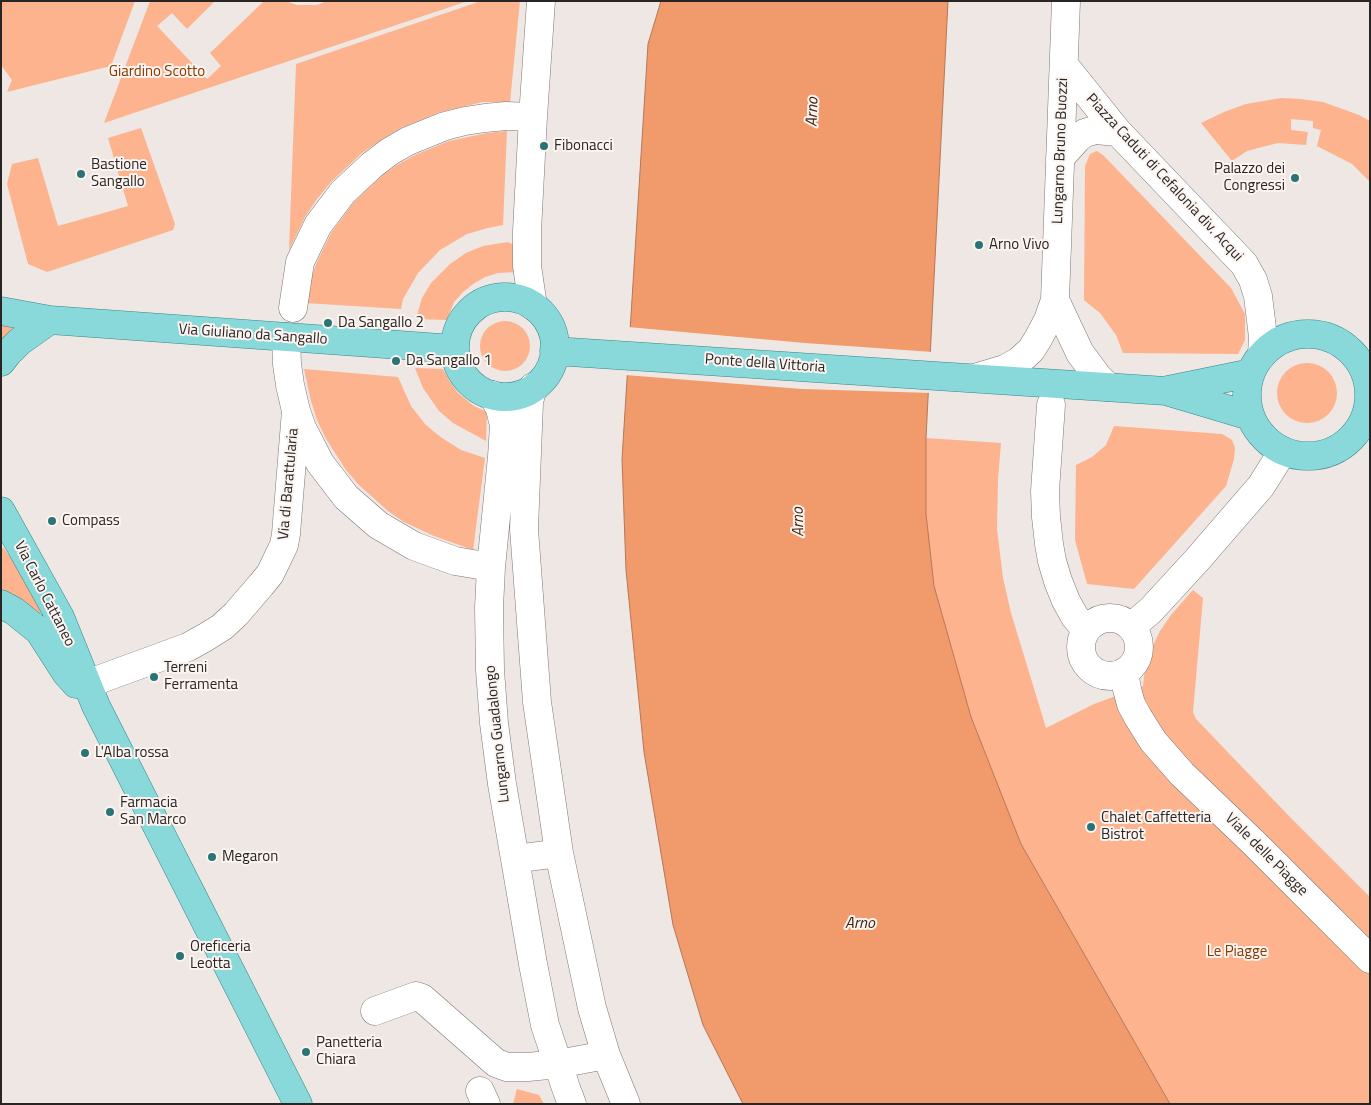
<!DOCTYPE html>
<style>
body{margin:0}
#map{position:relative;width:1371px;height:1105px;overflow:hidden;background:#eee7e3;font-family:"Titillium Web",sans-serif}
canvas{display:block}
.frame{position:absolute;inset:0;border:2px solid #282524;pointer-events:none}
</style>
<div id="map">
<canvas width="1371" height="1105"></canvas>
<div class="frame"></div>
</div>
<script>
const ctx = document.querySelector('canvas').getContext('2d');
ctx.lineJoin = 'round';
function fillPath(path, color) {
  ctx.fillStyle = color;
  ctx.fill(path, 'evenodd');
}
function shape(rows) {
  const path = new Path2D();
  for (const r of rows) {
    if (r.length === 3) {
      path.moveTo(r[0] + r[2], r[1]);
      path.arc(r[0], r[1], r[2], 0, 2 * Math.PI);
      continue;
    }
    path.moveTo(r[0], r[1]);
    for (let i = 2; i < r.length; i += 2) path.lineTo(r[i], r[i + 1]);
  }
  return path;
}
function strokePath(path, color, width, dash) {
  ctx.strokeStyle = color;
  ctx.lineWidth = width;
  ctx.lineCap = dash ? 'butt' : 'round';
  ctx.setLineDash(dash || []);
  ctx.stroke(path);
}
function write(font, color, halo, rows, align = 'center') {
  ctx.font = font + ' "Titillium Web",sans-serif';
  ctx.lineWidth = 4;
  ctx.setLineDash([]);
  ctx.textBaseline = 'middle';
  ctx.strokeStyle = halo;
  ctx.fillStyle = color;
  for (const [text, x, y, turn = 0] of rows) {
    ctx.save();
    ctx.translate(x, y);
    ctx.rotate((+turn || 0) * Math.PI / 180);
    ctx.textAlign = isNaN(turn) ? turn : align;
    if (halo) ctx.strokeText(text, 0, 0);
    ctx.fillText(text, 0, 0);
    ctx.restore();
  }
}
fillPath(shape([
 [1,1,135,1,111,66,7,92,12,80,1,65],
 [150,1,215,1,187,29,172,13,157,26,207,79,221,66,210,53,264,1,285,1,297,5,317,5,327,1,468,1,104,123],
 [481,1,520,1,510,102,483,102,440,112,401,128,381,140,362,153,331,182,317,199,305,217,289,250,296,64],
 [1281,98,1301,99,1323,102,1359,115,1370,121,1370,182,1352,164,1317,146,1321,130,1313,128,1313,121,1291,119,1291,130,1308,132,1306,145,1278,143,1262,147,1247,151,1232,161,1201,123,1224,112,1246,104],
 [141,128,175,224,173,230,47,272,28,264,7,184,12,164,38,158,58,226,128,206,108,138],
 [507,131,503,225,488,228,467,234,440,250,418,273,403,299,401,309,305,303,309,283,317,262,331,233,354,202,381,176,397,165,415,155,449,141,487,133],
 [1097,151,1104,156,1231,288,1245,314,1245,340,1238,354,1123,353,1116,335,1100,313,1084,300,1085,166,1090,154],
 [508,242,518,247,517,272,498,273,485,277,473,284,463,292,454,302,447,320,416,319,422,298,431,283,450,264,466,253,483,246],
 [505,346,25],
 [1,322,23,323,1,340],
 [1307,393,30],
 [415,368,443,369,450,382,458,393,474,406,487,412,486,441,453,423,439,411,423,388],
 [304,369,398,377,411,406,425,424,433,431,442,438,461,450,485,458,473,550,434,536,404,522,388,511,359,485,346,470,325,437,317,420,311,401],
 [1114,426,1222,434,1232,440,1235,448,1234,459,1226,486,1134,589,1087,584,1075,540,1076,465,1092,457,1106,445],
 [926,438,1001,443,998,479,997,529,1003,578,1011,613,1046,728,1094,704,1143,686,1146,660,1160,631,1171,615,1193,590,1203,598,1193,712,1196,719,1289,816,1370,897,1370,1104,1170,1104,1021,844,971,717,934,586,926,514],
 [3,547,24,577,42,612,36,617,1,593,1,551],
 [517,1089,539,1095,544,1104,513,1104]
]), '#fcb38e');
const water = shape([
 [661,1,948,1,926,438,926,514,934,586,971,717,1021,844,1170,1104,743,1104,703,1025,673,925,644,752,626,570,622,459,648,44,661,1]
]);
fillPath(water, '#f19a6c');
strokePath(water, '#b57756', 1);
fillPath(shape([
 [628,327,805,343,933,352,931,393,802,389,625,375]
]), '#eee7e3');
const minor = shape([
 [1064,65,1118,132,1244,264,1253,280,1258,296,1263,337,1262,355],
 [1060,158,1078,138,1085,133,1095,130,1118,132],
 [1055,300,1080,353,1098,377,1108,387],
 [533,306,527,266,527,231,533,117,541,1],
 [293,308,300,262,318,225,343,192,372,165,389,152,408,141,445,126,465,121,485,118,506,116,533,117],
 [286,337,287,364,290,385,296,411,302,428,320,463,346,497,378,525,414,546,455,561,491,567],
 [975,378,1005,369,1019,361,1031,350,1038,339,1048,320,1055,300,1066,1],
 [533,387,529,402,524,529,537,702,559,853,592,1008,606,1055,626,1104],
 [493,395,500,409,504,425,502,457,491,567,489,608,490,670,494,723,502,784,515,859,533,964,545,1025,567,1091,572,1104],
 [1051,405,1045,491,1046,517,1049,544,1052,561,1058,581,1066,601,1075,617,1086,630],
 [1110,647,29],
 [1131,627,1151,610,1197,560,1261,486,1283,451],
 [1124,672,1127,689,1131,704,1138,717,1153,741,1167,757,1182,774,1256,845,1370,959],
 [87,684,188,647,206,637,222,627,236,614,261,585,270,574,284,545,286,534,296,411],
 [515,859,559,853],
 [375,1011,416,996,422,998,496,1063,507,1067,528,1067,558,1064,606,1055],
 [480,1091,486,1104]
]);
const major = shape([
 [505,347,50],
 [1,311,50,320,455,349],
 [1308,395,61],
 [554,351,1166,391,1250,416],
 [1,362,8,353,19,342,50,320],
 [1168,390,1251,373],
 [1,511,60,617,96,706,298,1104],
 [1,604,14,611,39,631,66,673,76,684]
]);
strokePath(minor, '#7d7774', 29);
strokePath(major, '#34888b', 29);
strokePath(minor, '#fff', 28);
strokePath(major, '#89d8da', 28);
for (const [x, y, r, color] of [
 [544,146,5,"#2a7476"],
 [81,174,5,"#2a7476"],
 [1295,178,5,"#2a7476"],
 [979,245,5,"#2a7476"],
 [328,323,5,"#2a7476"],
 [396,361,5,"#2a7476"],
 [52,521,5,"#2a7476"],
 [154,677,5,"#2a7476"],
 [85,753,5,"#2a7476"],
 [110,812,5,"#2a7476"],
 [1091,827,5,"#2a7476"],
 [212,857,5,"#2a7476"],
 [180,956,5,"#2a7476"],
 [306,1052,5,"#2a7476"]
]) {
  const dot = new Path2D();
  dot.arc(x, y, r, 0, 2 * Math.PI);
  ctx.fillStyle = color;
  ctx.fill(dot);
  strokePath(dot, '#fbf4f0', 2);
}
write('15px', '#863800', '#fbf4f0', [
 ["Giardino Scotto",157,72],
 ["Le Piagge",1237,952]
]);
write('15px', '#282524', '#fbf4f0', [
 ["Fibonacci",554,146],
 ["Bastione",91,165],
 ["Sangallo",91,182],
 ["Palazzo dei",1285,169,"right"],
 ["Congressi",1285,186,"right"],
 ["Arno Vivo",989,245],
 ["Da Sangallo 2",338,323],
 ["Da Sangallo 1",406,361],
 ["Compass",62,521],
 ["Terreni",164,668],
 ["Ferramenta",164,685],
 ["L'Alba rossa",95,753],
 ["Farmacia",120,803],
 ["San Marco",120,820],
 ["Chalet Caffetteria",1101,818],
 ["Bistrot",1101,835],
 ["Megaron",222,857],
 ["Oreficeria",190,947],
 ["Leotta",190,964],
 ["Panetteria",316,1043],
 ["Chiara",316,1060]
], 'left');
write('15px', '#282524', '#fbf4f0', [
 ["Lungarno Bruno Buozzi",1061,151,-88],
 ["Piazza Caduti di Cefalonia div. Acqui",1164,178,47],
 ["Via Giuliano da Sangallo",253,335,4],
 ["Ponte della Vittoria",765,364,4],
 ["Via di Barattularia",289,484,-85],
 ["Via Carlo Cattaneo",44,594,63],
 ["Lungarno Guadalongo",498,734,-96],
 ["Viale delle Piagge",1266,855,45]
]);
write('italic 16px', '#43200d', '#fbf4f0', [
 ["Arno",813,112,-88],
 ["Arno",799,522,-91],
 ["Arno",860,924]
]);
</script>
